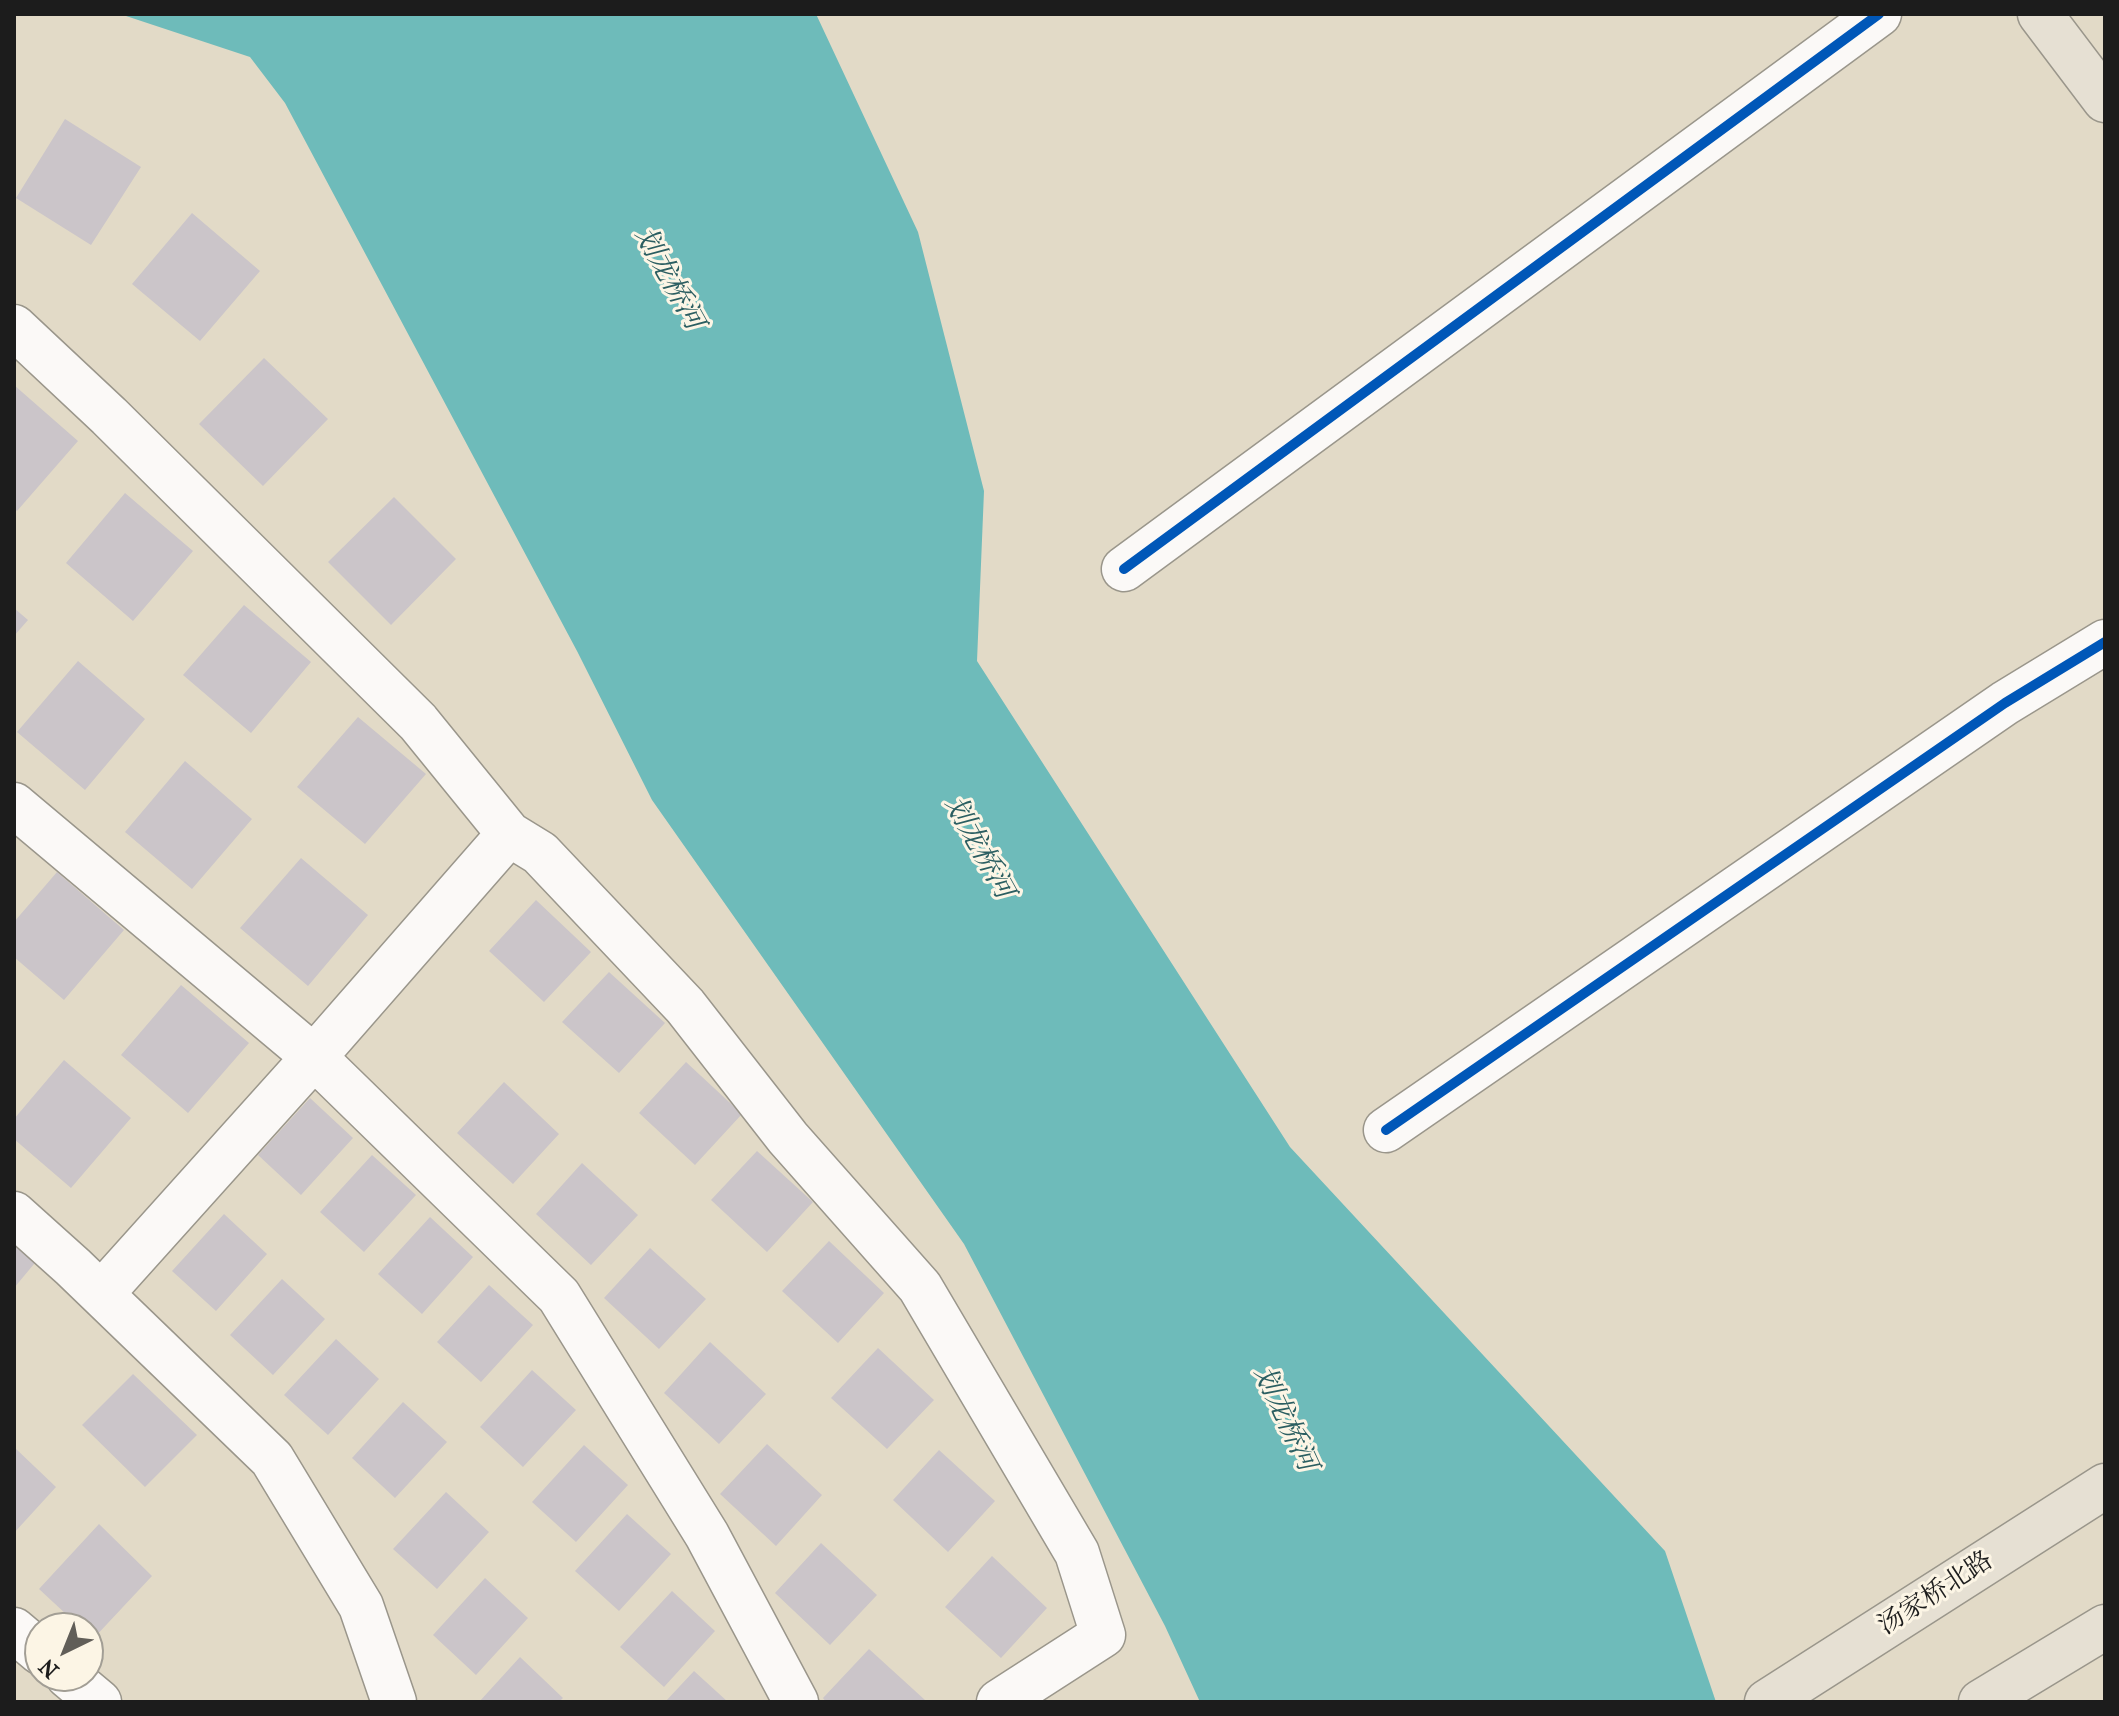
<!DOCTYPE html>
<meta charset="utf-8">
<style>
body{margin:0}
#map{position:relative;width:2119px;height:1716px;overflow:hidden;background:#e2dac7;font-family:"IM FELL French Canon",serif}
canvas{display:block}
.frame{position:absolute;inset:0;border:16px solid #1c1c1c;pointer-events:none}
.north{position:absolute;left:24px;top:1612px;width:80px;height:80px;box-sizing:border-box;background:#fcf5e5;border:2px solid #a29e95;border-radius:50%;rotate:223deg;font-size:22px;font-weight:700;line-height:32px;text-align:center;color:#1c1c1c}
.north::after{content:'';display:block;margin:auto;width:28px;height:36px;background:#615e58;clip-path:polygon(50% 0,100% 100%,50% 72%,0 100%)}
</style>
<div id="map">
<canvas width="2119" height="1716"></canvas>
<div class="frame"></div>
<div class="north">N</div>
</div>
<script>
const ctx = document.querySelector('canvas').getContext('2d');
ctx.lineJoin = 'round';
function fillPath(path, color) {
  ctx.fillStyle = color;
  ctx.fill(path, 'evenodd');
}
function shape(rows) {
  const path = new Path2D();
  for (const r of rows) {
    path.moveTo(r[0], r[1]);
    for (let i = 2; i < r.length; i += 2) path.lineTo(r[i], r[i + 1]);
  }
  return path;
}
function strokePath(path, color, width, dash) {
  ctx.strokeStyle = color;
  ctx.lineWidth = width;
  ctx.lineCap = dash ? 'butt' : 'round';
  ctx.setLineDash(dash || []);
  ctx.stroke(path);
}
function write(font, color, halo, rows, align = 'center') {
  ctx.font = font + ' "IM FELL French Canon","Noto Serif SC",serif';
  ctx.lineWidth = 6;
  ctx.setLineDash([]);
  ctx.textBaseline = 'middle';
  ctx.strokeStyle = halo;
  ctx.fillStyle = color;
  for (const [text, x, y, turn = 0] of rows) {
    ctx.save();
    ctx.translate(x, y);
    ctx.rotate((+turn || 0) * Math.PI / 180);
    ctx.textAlign = isNaN(turn) ? turn : align;
    if (halo) ctx.strokeText(text, 0, 0);
    ctx.fillText(text, 0, 0);
    ctx.restore();
  }
}
fillPath(shape([
 [120,14,816,14,918,232,984,491,977,661,1290,1147,1665,1551,1716,1702,1200,1702,1165,1626,964,1244,652,800,577,651,285,103,250,57]
]), '#6ebbba');
fillPath(shape([
 [65,119,141,167,91,245,16,198],
 [192,213,260,271,200,341,132,284],
 [264,358,328,419,263,486,199,424],
 [14,385,78,441,17,511,14,508],
 [125,493,193,551,133,621,66,563],
 [394,497,456,559,391,625,328,562],
 [244,605,311,662,251,733,183,675],
 [14,608,28,620,14,636],
 [78,661,145,719,85,790,17,732],
 [358,717,426,774,365,844,297,787],
 [185,761,252,819,192,889,125,832],
 [301,858,368,915,308,986,240,928],
 [57,872,124,930,64,1000,14,957,14,922],
 [536,900,591,952,544,1002,489,951],
 [609,972,665,1023,619,1073,562,1022],
 [181,985,249,1043,188,1113,121,1055],
 [64,1060,131,1118,71,1188,14,1139,14,1119],
 [686,1062,742,1114,695,1165,639,1113],
 [504,1082,559,1134,513,1184,457,1133],
 [310,1098,353,1138,301,1195,258,1155],
 [757,1151,813,1202,767,1252,711,1200],
 [372,1155,416,1195,364,1252,320,1212],
 [582,1163,638,1215,591,1265,536,1214],
 [224,1214,267,1254,216,1311,172,1271],
 [430,1217,473,1257,422,1314,378,1274],
 [14,1236,39,1258,14,1288],
 [829,1241,884,1293,838,1343,782,1291],
 [650,1248,706,1299,659,1349,604,1298],
 [282,1279,325,1319,273,1375,230,1335],
 [489,1285,533,1325,481,1382,437,1342],
 [336,1339,379,1379,328,1435,284,1395],
 [710,1342,766,1394,719,1444,664,1393],
 [878,1348,934,1400,887,1449,831,1398],
 [532,1370,576,1410,523,1467,480,1427],
 [133,1374,197,1435,145,1487,82,1425],
 [403,1402,447,1442,395,1498,352,1458],
 [767,1444,822,1495,776,1546,720,1494],
 [584,1445,628,1485,576,1542,532,1502],
 [14,1447,56,1487,14,1533],
 [939,1450,995,1501,948,1552,893,1500],
 [446,1492,489,1532,437,1589,393,1549],
 [627,1514,671,1554,619,1611,575,1571],
 [99,1524,152,1576,93,1639,88,1635,88,1628,81,1628,39,1589],
 [821,1543,877,1595,830,1645,775,1593],
 [992,1556,1047,1608,1001,1658,945,1607],
 [485,1578,528,1618,476,1675,433,1635],
 [672,1591,715,1631,664,1687,620,1647],
 [869,1649,925,1700,923,1702,826,1702,823,1698],
 [520,1657,563,1698,559,1702,479,1702],
 [694,1671,728,1702,665,1702]
]), '#cbc5c9');
const minor = shape([
 [14,327,109,416,418,722,509,834,540,853,685,1006,788,1138,920,1287,1077,1553,1103,1635,999,1702],
 [1124,569,1879,14],
 [14,805,314,1057,559,1296,707,1535,796,1702],
 [1386,1130,2005,703,2105,642],
 [14,1214,73,1267,272,1459,361,1606,394,1702],
 [101,1294,314,1057,509,834],
 [14,1630,40,1652],
 [68,1676,99,1702]
]);
const major = shape([
 [1767,1702,2105,1486],
 [1981,1702,2105,1627]
]);
const highway = shape([
 [2040,14,2105,100]
]);
strokePath(minor, '#9a968b', 47);
strokePath(major, '#9a968b', 47);
strokePath(highway, '#9a968b', 47);
strokePath(minor, '#fbf9f7', 44);
strokePath(major, '#e6e0d3', 44);
strokePath(highway, '#e6e0d3', 44);
strokePath(shape([
 [1124,569,1879,14],
 [1386,1130,2005,703,2105,642]
]), '#0057b8', 10);
write('26px', '#1c1c1c', '#fcf5e5', [
 ["汤家桥北路",1936,1594,-33]
]);
write('italic 28px', '#2b5e61', '#fcf5e5', [
 ["划龙桥河",668,279,61],
 ["划龙桥河",978,848,61],
 ["划龙桥河",1284,1419,65]
]);
</script>
